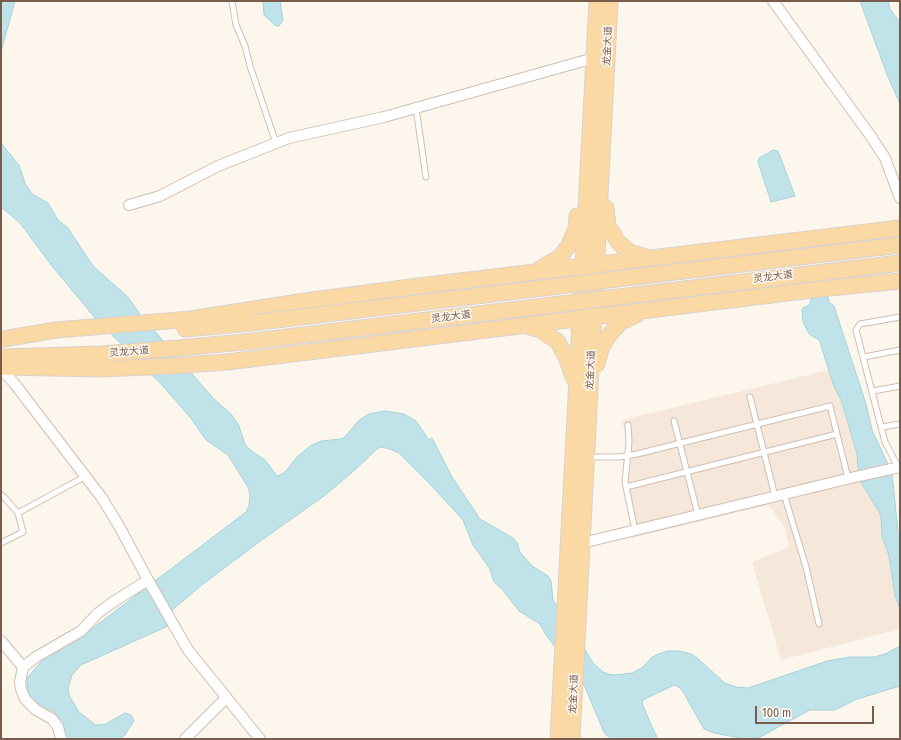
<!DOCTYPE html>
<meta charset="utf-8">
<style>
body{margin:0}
#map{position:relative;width:901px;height:740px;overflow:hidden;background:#fdf6ec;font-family:"Fira Sans Condensed",sans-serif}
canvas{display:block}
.frame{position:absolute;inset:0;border:2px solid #7a5c4d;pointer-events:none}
.scale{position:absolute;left:755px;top:706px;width:119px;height:18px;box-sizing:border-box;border:2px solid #7a5c4d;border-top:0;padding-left:5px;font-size:12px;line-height:14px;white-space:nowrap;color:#7a5c4d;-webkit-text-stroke:3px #fffaf3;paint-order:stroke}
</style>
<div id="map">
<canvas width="901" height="740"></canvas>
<div class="frame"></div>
<div class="scale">100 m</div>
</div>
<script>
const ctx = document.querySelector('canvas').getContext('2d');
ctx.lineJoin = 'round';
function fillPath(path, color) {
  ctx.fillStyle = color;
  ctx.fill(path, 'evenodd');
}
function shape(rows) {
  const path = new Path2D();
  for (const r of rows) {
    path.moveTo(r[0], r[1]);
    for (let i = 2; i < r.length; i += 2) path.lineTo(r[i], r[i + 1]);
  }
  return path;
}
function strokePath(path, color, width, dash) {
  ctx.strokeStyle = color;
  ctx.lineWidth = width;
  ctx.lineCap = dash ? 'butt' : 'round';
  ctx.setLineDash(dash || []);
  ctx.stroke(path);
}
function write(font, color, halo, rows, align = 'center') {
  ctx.font = font + ' "Fira Sans Condensed","Noto Sans SC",sans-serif';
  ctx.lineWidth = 3;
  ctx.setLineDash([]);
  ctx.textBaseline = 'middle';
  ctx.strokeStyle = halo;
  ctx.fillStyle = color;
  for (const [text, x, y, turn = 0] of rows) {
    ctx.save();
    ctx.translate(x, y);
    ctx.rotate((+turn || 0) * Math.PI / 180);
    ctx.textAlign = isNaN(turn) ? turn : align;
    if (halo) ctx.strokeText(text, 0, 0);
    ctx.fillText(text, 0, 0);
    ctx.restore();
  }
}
fillPath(shape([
 [829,370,833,384,841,400,857,454,858,469,862,484,881,515,882,536,889,556,895,595,900,610,900,629,781,660,752,562,789,547,785,528,769,505,632,538,623,467,626,439,622,420]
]), '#f5e8da');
const water = shape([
 [1,1,15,1,1,52,1,1],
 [263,1,280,1,283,20,279,26,276,26,264,15,263,1],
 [860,1,888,1,890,9,900,22,900,104,888,77,860,1],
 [1,143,19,165,25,183,32,194,48,203,58,220,68,228,87,257,94,267,128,297,139,313,213,398,232,415,239,426,245,444,249,449,265,460,277,476,280,475,285,472,297,457,310,446,321,441,341,439,346,436,358,421,369,414,385,411,404,414,416,421,429,440,432,438,452,477,480,519,513,538,517,543,520,552,532,566,548,576,551,581,553,600,556,605,594,664,603,672,608,674,614,675,632,673,643,667,651,658,656,655,667,651,679,651,691,654,696,657,725,683,736,687,748,688,827,661,850,657,874,657,885,654,900,646,900,686,857,699,835,710,810,710,758,738,745,739,714,733,704,729,682,690,677,686,674,685,643,700,642,703,652,727,658,739,612,739,606,735,603,730,585,687,546,635,540,624,519,611,502,589,494,582,490,569,473,545,463,520,427,481,399,453,390,449,381,447,378,448,356,469,324,496,259,542,203,584,170,612,165,618,168,626,81,665,72,675,68,689,69,695,79,712,96,725,106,724,125,713,131,715,134,721,124,736,119,739,64,739,58,716,54,712,34,701,30,697,28,691,27,678,40,663,49,655,85,634,246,512,249,506,250,494,248,487,228,455,206,440,190,417,162,385,96,319,52,266,20,223,1,207,1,143],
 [773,150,778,151,795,196,771,202,758,162,759,158,773,150],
 [827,293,829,302,834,306,866,404,872,430,892,473,898,532,900,535,900,610,895,595,889,556,882,536,881,515,862,484,858,469,857,454,846,416,841,400,833,384,820,342,819,340,809,334,803,322,802,310,804,307,806,307,810,304,812,295,827,293]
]);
fillPath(water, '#bfe3e8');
strokePath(water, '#a5d3da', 1);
const service = shape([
 [232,1,236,25,245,46,250,66,276,143],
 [416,108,426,177],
 [864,357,900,350],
 [873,391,900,386],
 [750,397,775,496],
 [674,421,698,515],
 [628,425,629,442,625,482,635,530],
 [882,427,900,424],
 [588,457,619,457,637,454,830,406,848,478],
 [898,467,885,442,856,330,860,324,900,317],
 [626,487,837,434],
 [784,494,806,567,819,624],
 [1,495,4,497,18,513,23,532,1,543],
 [18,513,86,476]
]);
const minor = shape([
 [773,1,872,138,885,158,900,198],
 [129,205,160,196,218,166,289,138,384,117,594,58],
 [1,369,14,383,102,498,119,526,148,580,188,650,260,739],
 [582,543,855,477,900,467],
 [1,641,23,667],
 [61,739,58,727,52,719,36,710,25,699,21,689,20,682,23,667,36,657,81,631,98,613,113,602,148,580],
 [185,739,226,698]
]);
const primary = shape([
 [606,208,608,226,619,243,630,252,646,257],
 [541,268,560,257,569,245,576,229,577,216],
 [527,326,541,330,558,342,566,357,574,379],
 [185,329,251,323],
 [3,339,56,330,191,319,305,301,419,286,900,228],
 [1,357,101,354,179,348,254,341],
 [597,364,602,346,610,334,620,323,638,314],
 [1,367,101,369,172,366,227,362,820,289,900,281],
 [558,739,597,1],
 [572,739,610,1]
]);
strokePath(service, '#d1beb0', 7);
strokePath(minor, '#d1beb0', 12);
strokePath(primary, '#dad1cd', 17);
strokePath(service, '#fff', 5);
strokePath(minor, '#fff', 10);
strokePath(primary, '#fbd9a5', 15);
const primaryBridge = shape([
 [251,323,900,245],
 [254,341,900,263]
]);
strokePath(primaryBridge, '#dad1cd', 17, []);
strokePath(primaryBridge, '#fbd9a5', 15);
write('10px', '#7a5c4d', '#fffaf3', [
 ["龙金大道",608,46,-87],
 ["灵龙大道",773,277,-7],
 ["灵龙大道",451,317,-7],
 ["灵龙大道",129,352,-4],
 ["龙金大道",591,370,-87],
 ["龙金大道",574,694,-87]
]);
</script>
